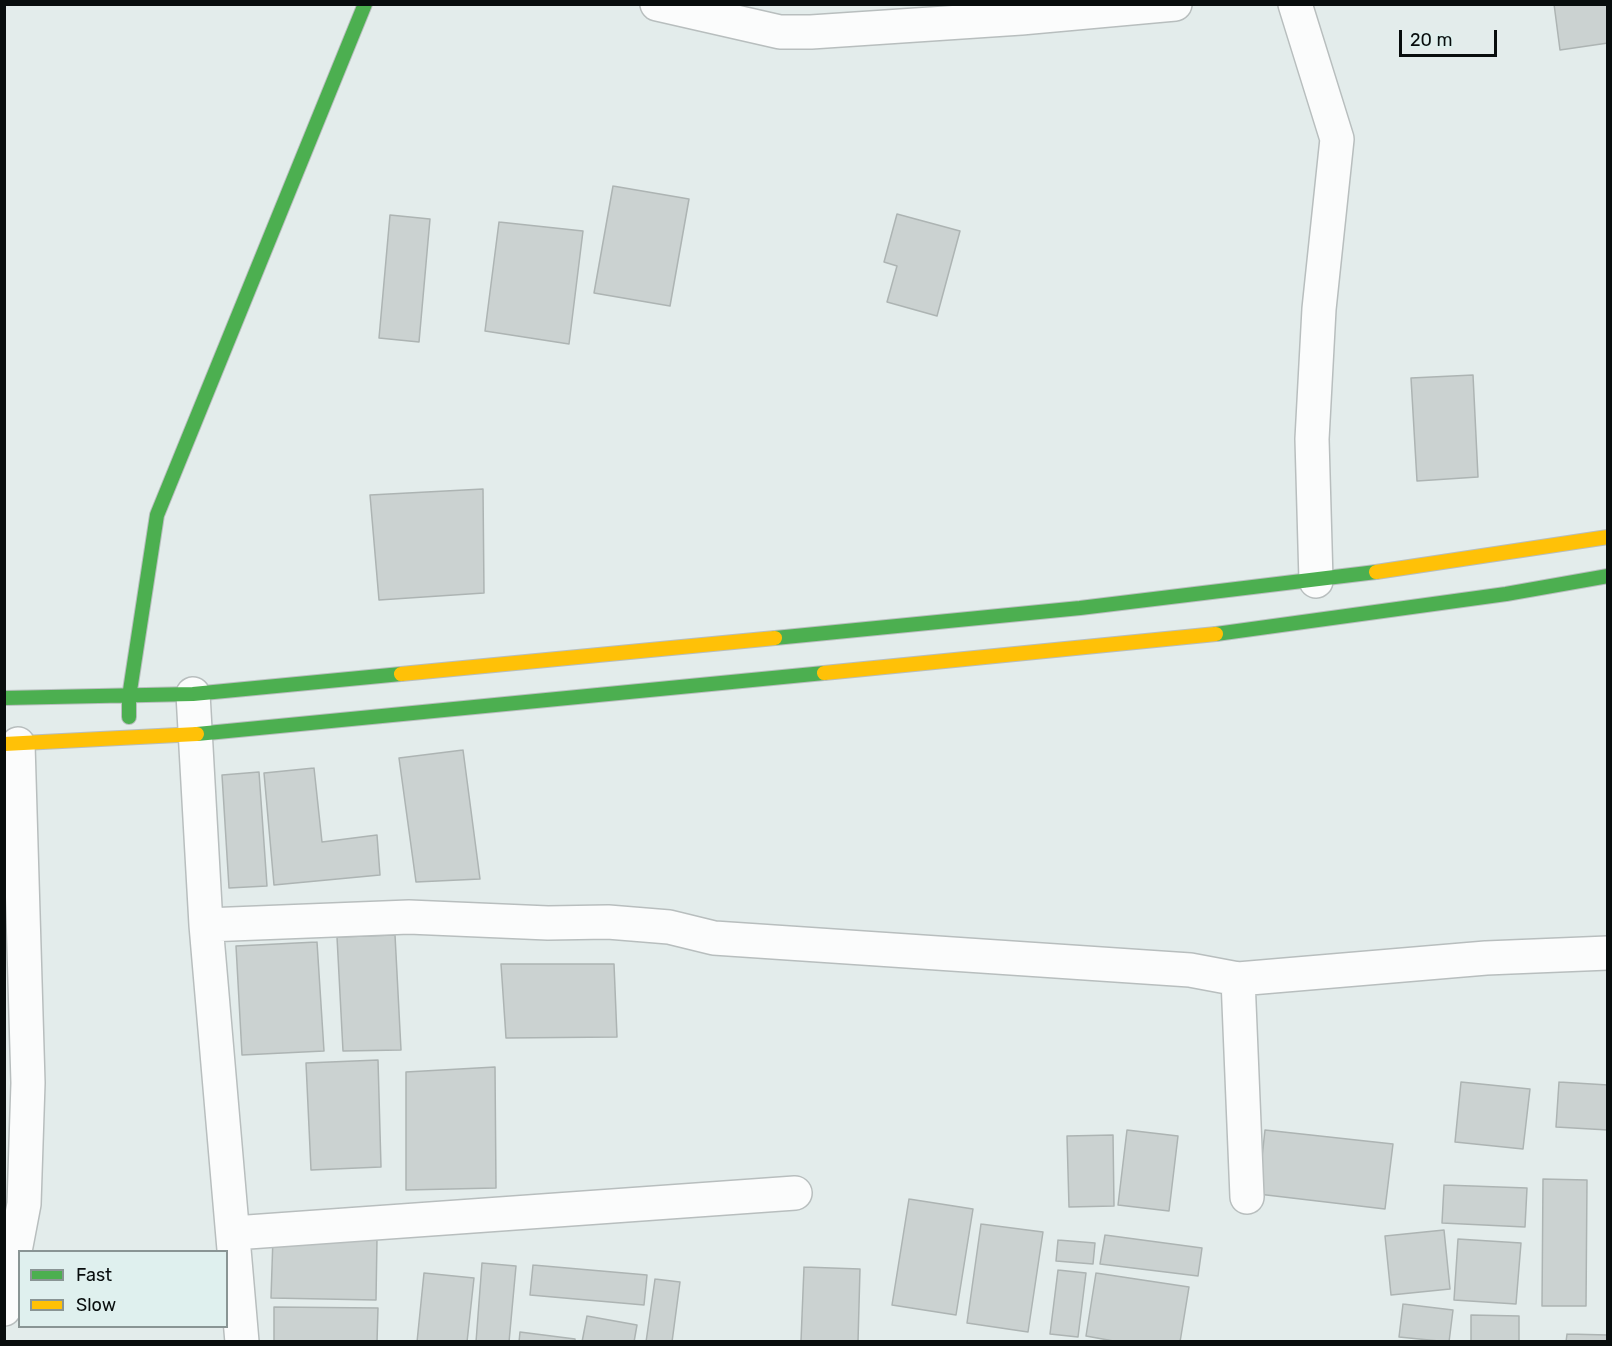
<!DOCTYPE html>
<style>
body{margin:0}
#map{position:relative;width:1612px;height:1346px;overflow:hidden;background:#e3eceb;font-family:Rubik,sans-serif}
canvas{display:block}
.frame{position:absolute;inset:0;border:6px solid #080d0d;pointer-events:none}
.legend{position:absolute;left:18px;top:1250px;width:210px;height:78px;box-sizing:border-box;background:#dff0ee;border:2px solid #899594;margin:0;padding:8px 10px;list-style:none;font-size:18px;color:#080d0d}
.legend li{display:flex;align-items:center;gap:12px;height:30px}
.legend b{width:30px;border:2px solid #899594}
.scale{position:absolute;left:1399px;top:30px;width:98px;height:27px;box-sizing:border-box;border:3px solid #080d0d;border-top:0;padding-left:8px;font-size:18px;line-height:21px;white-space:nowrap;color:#080d0d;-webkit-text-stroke:4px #dff0ee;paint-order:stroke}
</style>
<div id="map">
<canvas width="1612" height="1346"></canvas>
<div class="frame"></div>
<ul class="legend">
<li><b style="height:8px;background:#4caf50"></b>Fast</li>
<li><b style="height:8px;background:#ffc107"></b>Slow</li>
</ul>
<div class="scale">20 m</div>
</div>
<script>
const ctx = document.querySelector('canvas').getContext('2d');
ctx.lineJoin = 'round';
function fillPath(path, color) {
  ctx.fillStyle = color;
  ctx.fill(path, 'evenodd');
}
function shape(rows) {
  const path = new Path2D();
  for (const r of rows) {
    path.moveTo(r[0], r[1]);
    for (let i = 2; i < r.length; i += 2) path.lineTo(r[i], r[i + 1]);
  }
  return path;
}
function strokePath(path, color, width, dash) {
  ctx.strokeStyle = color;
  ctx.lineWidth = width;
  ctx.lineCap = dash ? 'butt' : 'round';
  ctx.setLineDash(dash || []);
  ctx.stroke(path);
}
const building = shape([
 [1554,4,1608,4,1608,43,1560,50,1554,4],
 [613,186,689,199,670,306,594,293,613,186],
 [897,214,960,231,937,316,887,302,897,266,884,262,897,214],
 [390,215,430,219,419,342,379,338,390,215],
 [499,222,583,231,569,344,485,331,499,222],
 [1473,375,1478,477,1417,481,1411,378,1473,375],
 [483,489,484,593,379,600,370,495,483,489],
 [463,750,480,879,416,882,399,758,463,750],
 [314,768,322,842,377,835,380,875,274,885,264,773,314,768],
 [259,772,267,886,229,888,222,775,259,772],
 [395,935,401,1050,343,1051,337,937,395,935],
 [317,942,324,1051,242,1055,236,946,317,942],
 [501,964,614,964,617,1037,506,1038,501,964],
 [378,1060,381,1167,311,1170,306,1063,378,1060],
 [495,1067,496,1188,406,1190,406,1072,495,1067],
 [1461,1082,1530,1089,1523,1149,1455,1142,1461,1082],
 [1559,1082,1608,1085,1608,1130,1556,1127,1559,1082],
 [1127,1130,1178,1136,1169,1211,1118,1205,1127,1130],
 [1265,1130,1393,1144,1385,1209,1258,1194,1265,1130],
 [1113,1135,1114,1206,1069,1207,1067,1136,1113,1135],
 [1543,1179,1587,1180,1586,1306,1542,1306,1543,1179],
 [1444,1185,1527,1188,1525,1227,1442,1223,1444,1185],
 [909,1199,973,1209,956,1315,892,1305,909,1199],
 [981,1224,1043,1232,1028,1332,967,1323,981,1224],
 [1444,1230,1450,1289,1391,1295,1385,1236,1444,1230],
 [1105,1235,1202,1248,1198,1276,1100,1264,1105,1235],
 [273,1237,377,1239,376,1300,271,1298,273,1237],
 [1458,1239,1521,1243,1516,1304,1454,1300,1458,1239],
 [1058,1240,1095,1243,1093,1264,1056,1261,1058,1240],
 [482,1263,516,1266,509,1342,476,1342,482,1263],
 [533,1265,647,1275,644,1305,530,1295,533,1265],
 [804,1267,860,1269,858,1342,801,1341,804,1267],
 [1058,1270,1086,1273,1078,1337,1050,1334,1058,1270],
 [424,1273,474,1278,467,1342,417,1342,424,1273],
 [1096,1273,1189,1287,1180,1342,1119,1342,1086,1336,1096,1273],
 [655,1279,680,1282,672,1342,646,1342,655,1279],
 [1403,1304,1453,1310,1449,1342,1399,1337,1403,1304],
 [274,1307,378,1308,377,1342,274,1342,274,1307],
 [1471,1315,1519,1316,1519,1342,1471,1342,1471,1315],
 [587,1316,637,1325,634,1342,582,1342,587,1316],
 [520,1332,575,1339,575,1342,519,1342,520,1332],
 [1567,1334,1608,1335,1608,1342,1566,1342,1567,1334]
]);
fillPath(building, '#cbd2d1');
strokePath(building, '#adb4b3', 1.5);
const street = shape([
 [657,4,780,32,811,32,1021,18,1175,4],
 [1295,4,1337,139,1319,309,1312,439,1316,581],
 [193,694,206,925,242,1342],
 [206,925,409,917,548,923,608,922,669,927,714,938,1190,970,1238,979,1486,958,1608,953],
 [1238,979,1247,1197],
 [234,1233,795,1193],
 [4,1309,24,1204,28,1083,18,744]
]);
const fast = shape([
 [1216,634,1506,594,1608,576],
 [775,638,1080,608,1376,572],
 [4,698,193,694,401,674],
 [129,717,129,697,157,515,365,4],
 [197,734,824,673]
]);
const slow = shape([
 [1376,572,1608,537],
 [824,673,1216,634],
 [401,674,775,638],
 [4,744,197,734]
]);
strokePath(street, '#b8bebe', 36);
strokePath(fast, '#b8bebe', 16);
strokePath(slow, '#b8bebe', 16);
strokePath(street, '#fbfcfc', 33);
strokePath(fast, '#4caf50', 14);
strokePath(slow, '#ffc107', 14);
</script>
